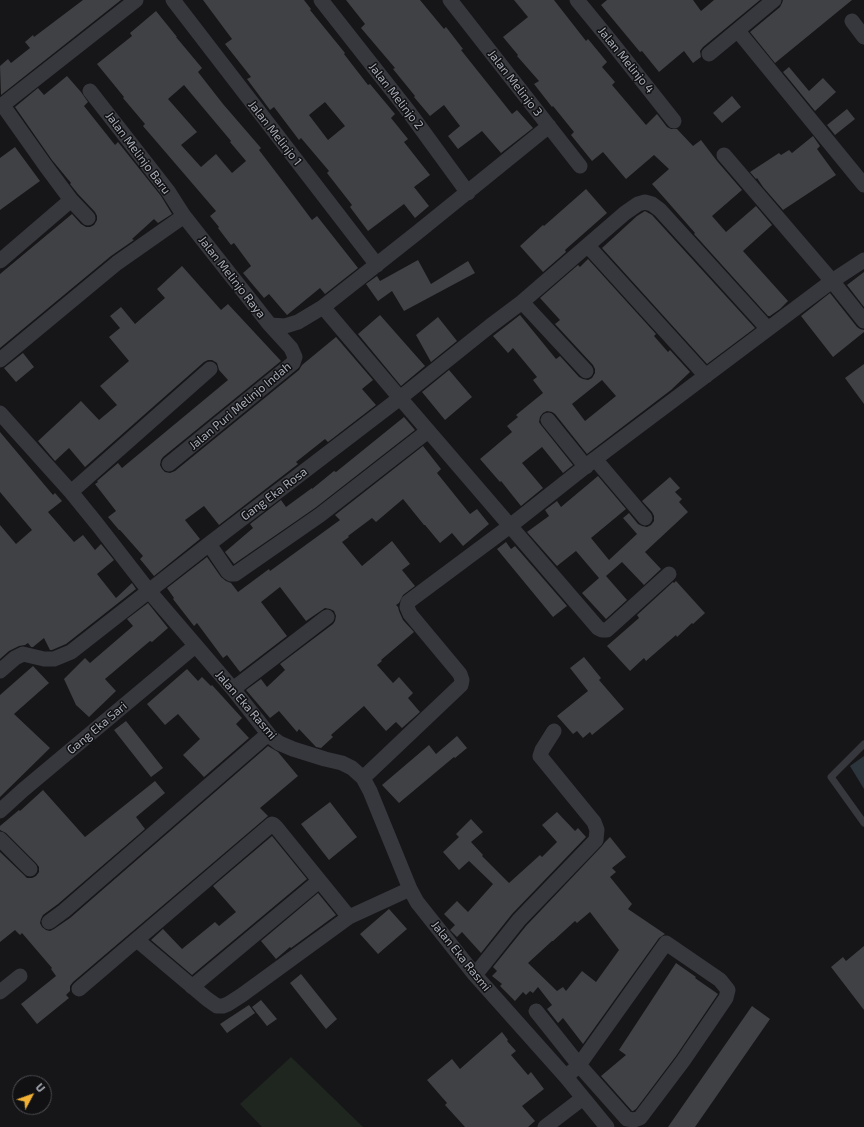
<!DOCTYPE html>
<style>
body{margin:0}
#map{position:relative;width:864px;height:1127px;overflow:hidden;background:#161618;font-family:"Exo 2",sans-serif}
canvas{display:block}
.north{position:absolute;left:12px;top:1075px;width:40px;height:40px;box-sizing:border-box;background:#111113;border:1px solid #4d4f55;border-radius:50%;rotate:49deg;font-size:11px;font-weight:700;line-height:16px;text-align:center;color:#a8adb8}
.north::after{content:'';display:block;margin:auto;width:14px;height:18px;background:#f2b134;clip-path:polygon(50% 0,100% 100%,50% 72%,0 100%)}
</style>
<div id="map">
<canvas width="864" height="1127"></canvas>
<div class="north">U</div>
</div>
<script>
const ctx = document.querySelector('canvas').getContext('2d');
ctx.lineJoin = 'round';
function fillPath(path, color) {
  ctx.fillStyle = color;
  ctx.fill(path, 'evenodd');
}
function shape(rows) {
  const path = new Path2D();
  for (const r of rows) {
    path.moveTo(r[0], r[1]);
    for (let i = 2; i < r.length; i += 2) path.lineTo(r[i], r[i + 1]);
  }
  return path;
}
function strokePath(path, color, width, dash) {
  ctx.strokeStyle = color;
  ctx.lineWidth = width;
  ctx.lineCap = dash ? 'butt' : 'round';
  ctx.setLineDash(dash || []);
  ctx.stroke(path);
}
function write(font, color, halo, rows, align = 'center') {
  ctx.font = font + ' "Exo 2",sans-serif';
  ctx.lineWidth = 3;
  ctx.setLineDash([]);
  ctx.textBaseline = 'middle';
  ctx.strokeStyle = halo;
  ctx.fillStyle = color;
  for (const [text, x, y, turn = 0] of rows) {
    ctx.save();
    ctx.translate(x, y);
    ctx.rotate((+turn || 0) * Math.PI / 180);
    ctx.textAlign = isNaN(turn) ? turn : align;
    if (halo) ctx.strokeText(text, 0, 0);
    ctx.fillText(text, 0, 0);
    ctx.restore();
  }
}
fillPath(shape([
 [291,1057,363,1127,262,1127,240,1104]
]), '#1e261f');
fillPath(shape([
 [864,756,864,789,850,766]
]), '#2c353c');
fillPath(shape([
 [83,0,121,0,1,95,0,66,8,59,11,63,30,48,25,42,33,35,34,37],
 [203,0,304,0,311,9,310,10,345,53,344,54,368,85,370,84,395,114,391,118,408,139,404,142,430,175,414,187,429,206,415,218,404,204,368,231,350,207,352,205,327,173,329,171,301,138,299,140,274,107,270,110,247,79,251,77,225,44,232,39],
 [325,102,345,126,328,140,309,115],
 [346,0,420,0,444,29,446,27,463,49,461,50,512,114,517,110,533,128,501,153,482,131,458,149,448,136,460,126,444,105,430,116,414,97,415,96,393,69,395,68,361,28,365,24],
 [514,0,554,0,586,41,588,39,607,62,602,67,615,82,612,85,646,125,657,114,667,127,671,129,677,129,693,146,701,140,717,161,742,190,712,216,726,232,756,206,772,225,743,251,788,301,780,309,770,316,768,316,694,234,695,233,652,184,669,169,654,155,626,179,603,152,592,161,571,135,574,132,553,106,552,107,534,84,539,81,517,56,518,55,503,37,528,17],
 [607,0,693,0,701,11,714,0,760,0,703,47,700,51,701,57,693,63,684,51,659,72,642,51,640,52,601,5],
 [783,0,852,0,775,63,750,32,780,7,782,3],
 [156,11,177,37,176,37,202,68,198,72,223,104,261,148,259,150,288,188,312,220,317,216,358,268,325,294,320,288,287,315,269,294,264,298,243,273,251,266,234,243,231,245,218,228,219,227,210,216,216,211,143,126,145,124,123,98,124,97,97,64,132,36,130,33],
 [184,85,231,141,230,142,246,161,232,173,216,154,201,167,181,145,197,132,168,99],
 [789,67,809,91,823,78,836,92,815,111,783,72],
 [67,76,81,92,88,102,84,106,115,145,118,142,161,196,172,214,158,223,154,219,132,239,134,240,111,256,0,348,0,274,72,214,81,224,86,227,90,227,94,225,97,220,97,216,95,212,78,194,70,184,71,183,52,160,15,107,38,88,44,95],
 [732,96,741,107,722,123,713,113],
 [847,109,855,119,835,135,827,125],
 [813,136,820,146,817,149,836,175,783,210,763,187,757,178,756,179,750,172,779,153,781,155,789,150,792,153],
 [15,147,40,181,0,210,0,158],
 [586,189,607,213,565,250,566,252,543,272,520,246,543,225,544,226],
 [645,211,652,215,755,328,707,364,602,248,637,216],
 [588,259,656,334,654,336,668,352,670,350,690,372,671,390,587,454,555,414,552,412,547,411,543,413,540,417,539,422,541,425,573,465,563,473,542,447,522,463,543,488,521,506,501,481,500,482,480,459,512,432,507,426,518,417,516,415,543,393,533,380,537,377,513,348,508,353,493,336,520,315,556,359,560,356,579,377,583,379,588,380,592,378,595,373,595,369,593,365,555,324,560,320,540,298,578,265,580,267],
 [602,380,616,396,585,421,572,404],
 [418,260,431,284,468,261,475,273,404,311,392,291,378,301,366,284,377,276,380,281],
 [182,266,221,310,228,304,281,361,163,457,161,460,160,465,162,469,165,472,170,473,175,471,299,370,302,365,336,337,373,380,362,389,376,405,328,442,325,439,296,462,298,464,219,525,204,506,185,520,200,539,154,576,140,559,143,556,120,530,119,530,108,517,116,511,95,484,98,482,97,481,118,463,122,468,228,380,219,370,217,363,212,360,208,360,204,362,85,467,69,448,55,461,38,441,81,401,99,420,117,405,100,386,129,361,109,337,120,328,110,316,121,307,135,324,165,298,157,289],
 [864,272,864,307,847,285],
 [830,293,857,327,860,329,864,330,864,332,833,357,801,316],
 [380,315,425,366,401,386,358,334],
 [438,317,457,341,431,362,416,335],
 [23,353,34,367,16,382,4,368],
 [864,364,864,404,845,378],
 [449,370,472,397,445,420,422,392],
 [404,417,415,430,315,508,234,564,225,552,253,528,250,524,281,500,286,507,312,488,312,489,334,471,336,472],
 [0,432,53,495,55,493,62,501,48,512,74,542,83,535,95,550,101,544,114,560,97,574,116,598,132,583,136,589,66,644,52,650,50,650,44,638,33,647,31,647,28,643,25,645,19,646,9,651,0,659,0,525,16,544,32,530,0,492],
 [423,446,441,469,437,473,470,514,477,509,489,524,463,546,452,533,440,543,425,525,424,525,403,499,376,522,372,518,348,536,349,537,342,542,362,566,392,541,410,564,402,570,415,586,403,595,399,603,396,605,398,607,399,611,403,620,414,632,381,660,382,661,377,665,393,683,399,677,413,693,408,698,420,712,402,728,396,722,386,731,364,706,331,735,333,737,321,748,316,747,299,729,297,732,279,711,270,718,246,690,261,679,267,687,285,670,280,664,333,624,335,621,336,616,334,611,330,609,325,608,322,610,306,621,280,587,261,602,287,636,240,672,227,655,223,658,197,623,194,626,173,599,174,598,167,588,207,557,221,577,226,581,231,583,238,592,269,569,270,571,340,520,335,515],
 [598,476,626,509,591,538,609,560,637,534,623,518,629,513,638,524,642,526,647,527,651,525,654,521,654,516,652,512,642,501,670,477,680,488,675,492,682,499,679,502,688,512,645,552,661,569,644,585,622,562,606,576,627,600,606,619,582,593,599,578,576,551,557,566,527,532,549,516,545,510,557,501,561,507],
 [506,542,511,549,515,546,567,606,553,617,497,549],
 [676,581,705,613,693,624,692,623,677,637,676,635,646,661,644,658,630,671,607,646,639,618,637,615,673,582,674,583],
 [148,603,168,628,152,642,150,641,105,679,116,691,89,717,76,705,64,679,85,658,90,663,133,626,127,619],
 [584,657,601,678,599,680,624,709,592,735,590,732,583,738,577,731,573,734,557,716,588,691,570,668],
 [33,666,49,683,14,714,50,748,0,797,0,695],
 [187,669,198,681,202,677,211,686,212,685,242,718,236,724,249,738,204,777,183,755,200,739,178,714,165,725,147,704],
 [126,721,163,768,151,777,114,730],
 [457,736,467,748,455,758,454,757,399,803,382,785,429,745,436,754],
 [268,746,278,752,298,776,260,808,268,816,73,982,70,986,70,991,66,995,69,998,37,1024,21,1004,56,976,51,969,52,968,22,933,20,935,15,930,0,942,0,852,24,875,27,878,32,878,36,876,39,872,39,867,36,863,6,833,0,830,0,826,19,810,20,811,43,790,85,837,155,781,165,793,136,817,145,829,58,904,43,915,41,919,40,923,42,927,46,930,50,931,54,929,70,918],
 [330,802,357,837,329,860,301,824],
 [557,812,575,831,578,828,586,837,512,914,481,953,462,932,457,937,450,930,455,925,444,914,457,901,468,912,493,884,469,861,459,870,443,852,459,837,456,834,471,819,483,832,471,842,483,855,482,856,509,883,540,855,542,857,557,842,542,825],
 [272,836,307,879,192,975,151,940,163,929,182,949,215,922,219,926,236,912,213,886],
 [610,837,626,857,612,868,616,872,610,877,632,904,628,909,665,934,659,938,583,1044,563,1018,558,1023,547,1009,552,1005,538,987,533,993,530,991,526,995,523,992,515,1001,500,986,502,984,492,976,497,971,493,967,526,926,602,846,605,842],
 [590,912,619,950,596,982,582,971,566,991,563,987,557,991,528,963,552,941,553,941,575,921,577,923],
 [318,893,336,915,291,948,290,947,276,959,261,941],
 [389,909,407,929,378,954,360,934],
 [864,946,864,1010,831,967,843,957,846,961],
 [676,963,696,977,695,978,718,994,676,1056,636,1109,633,1111,632,1111,601,1076,626,1055,619,1050],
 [301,974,337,1019,326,1029,290,983],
 [261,1000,277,1019,267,1026,252,1007],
 [249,1005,255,1013,227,1033,220,1024],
 [752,1006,770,1019,695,1127,668,1127],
 [502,1032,508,1040,507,1041,516,1051,511,1055,528,1075,531,1072,544,1089,522,1106,535,1121,528,1127,465,1127,445,1105,447,1103,427,1080,452,1059,460,1069]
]), '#404145');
strokePath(shape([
 [864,744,831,777,864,823]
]), '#37383d', 7);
strokePath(shape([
 [173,0,377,265],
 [321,0,409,112,468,193],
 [450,0,580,166],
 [577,0,613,44,674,121],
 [852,21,864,37],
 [738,31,864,185],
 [709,54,774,0],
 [90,91,168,191,184,216,270,325,285,326,298,322,323,307,418,232,549,126],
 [724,155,832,281,864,321],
 [71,200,88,218],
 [588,246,706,376],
 [0,261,71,200,45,165,4,107,5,103,136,0],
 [522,302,586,371],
 [323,307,400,398,598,628,602,630,607,630,669,574],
 [0,360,117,263,184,216],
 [0,413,71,492,97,524,149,591,233,689,270,736,279,743,293,749,325,759,342,763,352,768,363,778,370,791,410,889,417,902,475,975,566,1077,607,1127],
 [548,420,586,467],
 [595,459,645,518],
 [169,464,293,363,295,357,291,348,270,325],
 [71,492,210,369],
 [209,544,228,572,231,574,235,574,320,515,428,431],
 [0,671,15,658,23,654,44,659,54,659,71,652,209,544,400,398,490,326,522,302,625,213,638,204,645,202,652,204,660,210,768,329],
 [233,689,327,617],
 [363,778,461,685,462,680,460,674,410,614,407,607,408,602,510,526,595,459,768,329,832,281,864,260],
 [0,811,23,790,195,646],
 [0,839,30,869],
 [49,922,64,911,268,734],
 [137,940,207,999,217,1006,223,1006,228,1004,242,995,349,917,410,889],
 [475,975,519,920,596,840,597,830,594,822,540,756,542,750,554,731],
 [192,987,319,881],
 [79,989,272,824,274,825,276,827,349,917],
 [0,992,20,976],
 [536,1011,579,1065,627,1119,634,1120,640,1118,683,1061,726,998,728,990,720,980,666,943,579,1065,566,1077],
 [545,1127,583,1098]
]), '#37383d', 15);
write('12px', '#a8adb8', '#111113', [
 ["Jalan Melinjo 4",626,60,51],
 ["Jalan Melinjo 3",515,83,52],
 ["Jalan Melinjo 2",396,96,52],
 ["Jalan Melinjo 1",275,133,52],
 ["Jalan Melinjo Baru",138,153,53],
 ["Jalan Melinjo Raya",232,277,52],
 ["Jalan Puri Melinjo Indah",240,406,-40],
 ["Gang Eka Rosa",274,494,-37],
 ["Jalan Eka Rasmi",246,705,49],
 ["Gang Eka Sari",97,728,-40],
 ["Jalan Eka Rasmi",461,956,51]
]);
</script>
